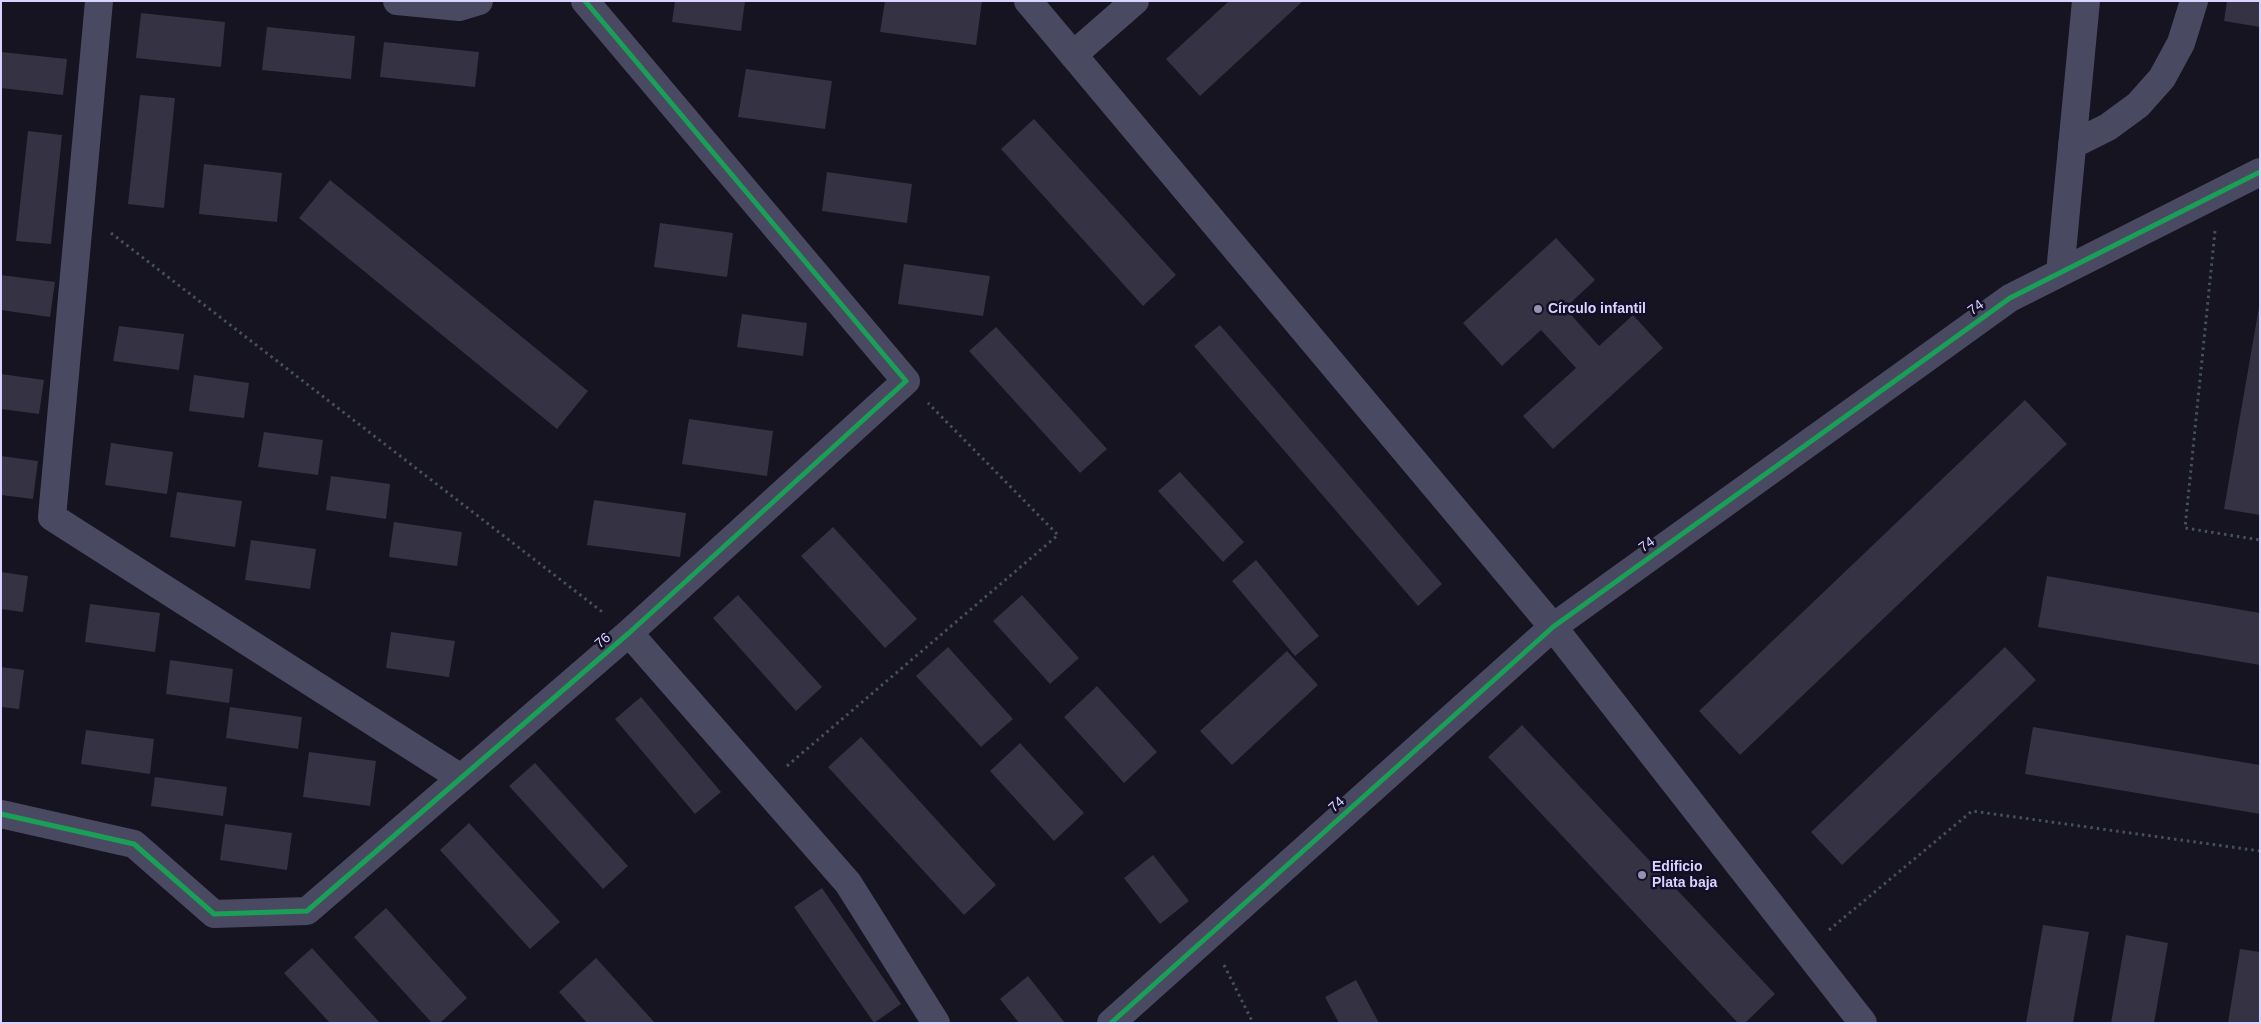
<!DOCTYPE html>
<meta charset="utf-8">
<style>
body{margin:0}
#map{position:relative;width:2261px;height:1024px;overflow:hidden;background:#161421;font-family:Helvetica,sans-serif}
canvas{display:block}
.frame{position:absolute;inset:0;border:2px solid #d9d4ff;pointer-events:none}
</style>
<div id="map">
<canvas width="2261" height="1024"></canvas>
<div class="frame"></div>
</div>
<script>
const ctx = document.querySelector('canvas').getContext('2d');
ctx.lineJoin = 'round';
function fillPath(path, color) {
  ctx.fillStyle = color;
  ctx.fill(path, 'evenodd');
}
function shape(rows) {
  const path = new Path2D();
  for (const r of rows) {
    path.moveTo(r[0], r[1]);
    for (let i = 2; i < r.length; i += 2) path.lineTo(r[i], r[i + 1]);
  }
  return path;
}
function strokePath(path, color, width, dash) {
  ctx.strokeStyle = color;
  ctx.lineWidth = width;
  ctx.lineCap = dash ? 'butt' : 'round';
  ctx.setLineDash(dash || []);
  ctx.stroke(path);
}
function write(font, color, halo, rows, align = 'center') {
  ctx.font = font + ' Helvetica,sans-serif';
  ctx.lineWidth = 5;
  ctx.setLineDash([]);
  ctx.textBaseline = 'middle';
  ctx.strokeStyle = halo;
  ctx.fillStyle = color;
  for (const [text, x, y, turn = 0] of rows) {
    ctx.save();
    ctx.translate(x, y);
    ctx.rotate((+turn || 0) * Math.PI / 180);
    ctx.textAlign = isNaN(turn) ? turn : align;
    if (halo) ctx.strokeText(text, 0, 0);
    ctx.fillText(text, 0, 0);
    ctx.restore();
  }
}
fillPath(shape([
 [675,1,745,1,741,31,672,22],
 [885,1,982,1,976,45,880,32],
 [1229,1,1303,1,1200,96,1166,59],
 [2227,1,2260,1,2260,27,2224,21],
 [141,13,225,22,221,67,136,58],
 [267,27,355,36,351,79,262,70],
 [384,42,479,52,475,87,380,77],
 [1,52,67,59,63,95,1,88],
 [746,69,832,81,825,129,738,117],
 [140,95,175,98,164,208,128,204],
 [1034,119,1176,275,1143,306,1001,149],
 [28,131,62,135,51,244,16,241],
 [204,164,282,173,277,222,199,214],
 [827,172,912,184,907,223,822,211],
 [330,180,588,391,557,429,299,218],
 [660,223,733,233,727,277,654,267],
 [1556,238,1595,280,1565,308,1599,346,1633,315,1663,348,1553,449,1523,416,1576,368,1541,330,1502,366,1463,323],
 [904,264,990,276,983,316,898,304],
 [1,275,55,282,50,317,1,310],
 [2259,307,2260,307,2260,515,2224,509],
 [742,314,807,323,803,356,737,347],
 [1220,325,1442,584,1418,606,1194,346],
 [119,326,184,334,179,370,113,361],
 [996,327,1107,449,1080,473,969,351],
 [1,374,44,380,39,414,1,409],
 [194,375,249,383,244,418,189,411],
 [2025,400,2067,444,1740,755,1699,711],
 [689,419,773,431,767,476,682,464],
 [264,432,323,440,318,475,258,467],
 [111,443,173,452,167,494,105,485],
 [1,456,38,461,33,499,1,495],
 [1180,472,1244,542,1223,562,1158,491],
 [331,476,390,484,386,519,326,510],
 [177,492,242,501,235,547,170,537],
 [594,500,686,513,680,557,587,545],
 [394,522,462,532,457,566,389,557],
 [833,527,917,619,885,648,801,556],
 [251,540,316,549,310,589,245,580],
 [1256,560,1319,636,1295,656,1232,581],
 [1,572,28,576,23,612,1,609],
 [2047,576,2260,613,2260,665,2038,627],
 [738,595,822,687,796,711,713,618],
 [1022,595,1079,658,1050,684,993,621],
 [90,604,160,613,155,652,85,642],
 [391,632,455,641,449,677,386,668],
 [948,647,1013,719,981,747,916,676],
 [2005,647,2036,680,1842,865,1811,832],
 [1287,651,1318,685,1232,765,1200,731],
 [170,660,233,669,229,703,166,694],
 [1,667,24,670,19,709,1,707],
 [1097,686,1157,752,1124,783,1064,717],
 [641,697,721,792,695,814,615,719],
 [230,707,302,717,298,749,226,738],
 [1522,725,1775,994,1745,1023,1738,1023,1488,757],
 [2033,727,2260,765,2260,814,2025,774],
 [86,730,154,739,150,774,81,764],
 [861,737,996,885,964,915,828,767],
 [1020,743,1084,813,1054,841,990,771],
 [309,752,376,761,370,806,303,797],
 [535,763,628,866,603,889,509,786],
 [155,777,227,787,223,816,151,806],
 [469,823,560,922,530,949,440,850],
 [225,824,292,833,287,870,220,860],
 [1153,855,1189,901,1160,924,1124,878],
 [822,888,901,1004,874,1023,794,907],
 [386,908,467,998,440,1023,432,1023,354,937],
 [2043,925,2089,932,2073,1023,2026,1023],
 [2126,935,2168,943,2154,1023,2111,1023],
 [312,948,380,1023,330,1023,284,973],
 [2240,949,2260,952,2260,1023,2228,1023],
 [596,958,655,1023,587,1023,559,992],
 [1028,976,1065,1023,1019,1023,1000,999],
 [1356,980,1379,1023,1339,1023,1325,997]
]), '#343243');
strokePath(shape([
 [2215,231,2185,528,2260,540],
 [111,233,605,614],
 [787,766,1058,535,928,403],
 [1829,930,1972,811,2260,851],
 [1224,965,1253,1023]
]), '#44505f', 3, [2.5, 4]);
strokePath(shape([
 [99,1,52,517,461,778],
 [397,1,459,7,479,1],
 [1028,1,1553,627,1863,1023],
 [1073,55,1135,1],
 [2072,145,2108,127,2138,105,2162,78,2181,43,2194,1],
 [2060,273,2086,1],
 [629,633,848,883,936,1023],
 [1,814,134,844,214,914,307,911,629,633,906,381,585,1],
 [1111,1023,1553,627,2010,298,2260,172]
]), '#4a4962', 28);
strokePath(shape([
 [1,814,134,844,214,914,307,911,629,633,906,381,585,1],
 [1111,1023,1553,627,2010,298,2260,172]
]), '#1a9f57', 5);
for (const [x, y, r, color] of [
 [1538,309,5,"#9591b1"],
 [1642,875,5,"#9591b1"]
]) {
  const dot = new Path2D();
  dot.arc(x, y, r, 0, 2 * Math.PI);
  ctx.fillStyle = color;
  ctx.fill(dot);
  strokePath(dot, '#130f26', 2);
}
write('14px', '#d9d4ff', '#130f26', [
 ["74",1976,308,-36],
 ["74",1647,545,-36],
 ["76",603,641,-41],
 ["74",1337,805,-42]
]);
write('bold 14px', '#d9d4ff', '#130f26', [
 ["Círculo infantil",1548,309],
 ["Edificio",1652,867],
 ["Plata baja",1652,883]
], 'left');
</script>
